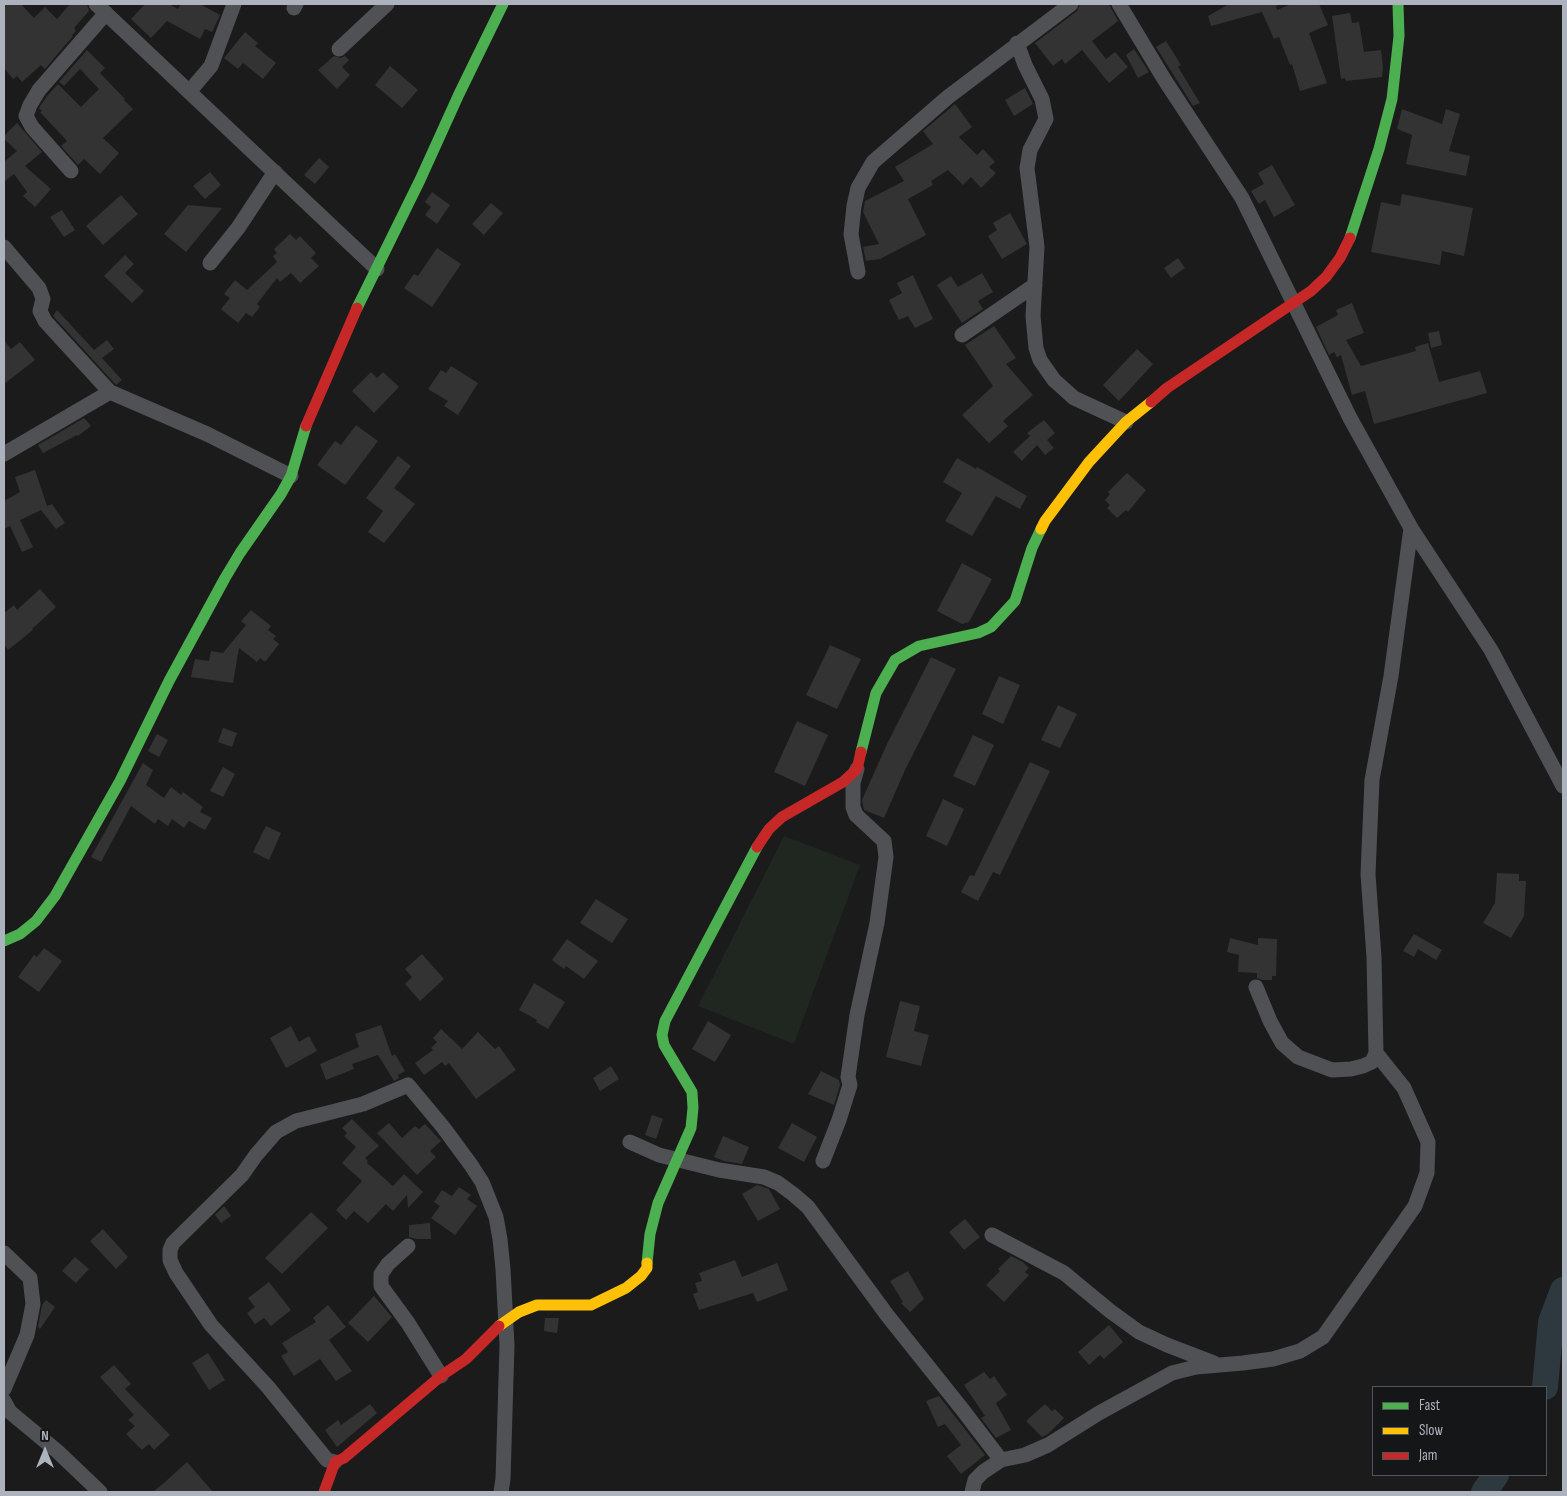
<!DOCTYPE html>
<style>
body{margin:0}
#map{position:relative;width:1567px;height:1496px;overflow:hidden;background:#1b1b1c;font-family:"Sofia Sans Condensed",sans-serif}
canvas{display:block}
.frame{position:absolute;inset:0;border:5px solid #adb3bd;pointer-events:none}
.legend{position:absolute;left:1372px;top:1386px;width:175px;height:90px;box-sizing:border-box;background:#151618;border:1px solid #52555a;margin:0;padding:6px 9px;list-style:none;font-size:15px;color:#adb3bd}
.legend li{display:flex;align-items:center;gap:10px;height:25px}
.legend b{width:25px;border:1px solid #52555a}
.north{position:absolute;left:20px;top:1426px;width:50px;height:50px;-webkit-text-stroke:4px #151618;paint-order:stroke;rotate:0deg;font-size:14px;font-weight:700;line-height:20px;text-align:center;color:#adb3bd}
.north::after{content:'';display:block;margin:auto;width:18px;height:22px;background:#adb3bd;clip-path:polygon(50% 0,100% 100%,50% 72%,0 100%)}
</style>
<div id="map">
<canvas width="1567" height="1496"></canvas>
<div class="frame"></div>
<ul class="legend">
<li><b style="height:6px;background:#4caf50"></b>Fast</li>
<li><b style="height:6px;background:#ffc107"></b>Slow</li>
<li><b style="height:6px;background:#c62828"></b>Jam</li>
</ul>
<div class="north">N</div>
</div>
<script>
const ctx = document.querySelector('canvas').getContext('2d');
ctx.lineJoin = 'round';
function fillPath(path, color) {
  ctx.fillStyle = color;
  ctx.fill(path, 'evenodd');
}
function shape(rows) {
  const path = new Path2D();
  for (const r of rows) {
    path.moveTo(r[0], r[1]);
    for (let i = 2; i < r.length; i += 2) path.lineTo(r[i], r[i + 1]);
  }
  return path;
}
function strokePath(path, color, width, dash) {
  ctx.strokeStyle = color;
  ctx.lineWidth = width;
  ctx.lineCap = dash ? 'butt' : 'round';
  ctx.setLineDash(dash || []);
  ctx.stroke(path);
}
fillPath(shape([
 [784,836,860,865,794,1044,698,1006]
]), '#1f2720');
strokePath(shape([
 [1545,1387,1551,1322,1563,1290],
 [1484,1492,1496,1475]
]), '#2d383f', 26);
fillPath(shape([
 [4,4,21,4,34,18,45,7,57,19,70,4,87,4,89,11,74,28,76,31,72,35,73,36,45,69,41,65,22,82,17,76,13,79,4,68],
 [145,4,169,4,178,9,181,4,200,4,220,15,212,32,205,29,200,39,167,21,151,38,131,19],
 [1080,4,1109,4,1118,21,1092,41,1106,59,1115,52,1128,67,1109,83,1082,50,1065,64,1062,59,1053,66,1035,43,1077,11],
 [1229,4,1279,4,1279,5,1276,6,1277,10,1291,4,1319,4,1328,25,1309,33,1327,83,1300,91,1292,64,1290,65,1279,37,1274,39,1262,12,1211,26,1208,16],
 [1350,13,1352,23,1359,22,1364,52,1381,50,1383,67,1382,77,1346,81,1345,78,1341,79,1332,16],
 [245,32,258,43,255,46,276,63,263,79,243,63,238,69,224,58],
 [1166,41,1181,65,1178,67,1200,103,1193,106,1156,47],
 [1134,49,1149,72,1138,78,1126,55],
 [87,50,105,68,100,73,125,99,124,100,133,109,103,138,119,153,100,174,84,159,78,165,61,146,67,141,40,112,42,111,39,108,47,96,58,84,81,107,99,89,80,69,64,86,59,82],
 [334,56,341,58,345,56,349,60,342,67,350,75,337,89,318,70],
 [390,66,418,90,402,108,375,85],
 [1025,88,1033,104,1014,116,1005,100],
 [955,104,972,127,959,137,977,155,983,149,995,162,989,167,996,173,981,188,971,177,963,185,948,170,931,181,933,185,908,199,926,235,880,259,866,261,863,247,879,244,863,212,865,201,904,181,895,167,933,144,923,131],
 [1402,109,1442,124,1446,109,1460,114,1449,151,1470,156,1466,176,1406,164,1412,135,1397,129],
 [17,123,42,152,25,166,51,189,35,207,23,196,27,192,14,174,4,182,4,162,17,151,4,139,4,136],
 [319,158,329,167,315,184,304,175],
 [1272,165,1295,205,1274,217,1265,200,1259,204,1251,191,1264,184,1258,173],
 [210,172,221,185,205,199,193,186],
 [432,192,450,205,437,224,425,215,431,207,425,202],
 [1402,194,1473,208,1464,256,1442,251,1440,265,1371,252,1381,202,1400,206],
 [121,195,138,214,103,245,86,226],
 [491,203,503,213,484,235,472,224],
 [188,205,222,208,186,252,164,234],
 [62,210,75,230,64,237,50,217],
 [1010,213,1027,244,1002,259,988,236,997,230,993,223],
 [290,234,296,240,300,236,316,253,311,258,319,266,300,283,291,273,280,282,277,278,257,304,260,307,252,317,246,313,238,323,221,309,230,298,224,294,235,280,247,290,277,262,273,256,277,253,274,249],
 [437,248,461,264,432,307,404,288,414,274,418,276],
 [125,255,134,264,125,273,144,291,132,303,104,276],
 [1178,258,1185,268,1171,278,1164,268],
 [982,273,993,292,978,301,983,309,962,323,937,285,951,276,958,287],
 [913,275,933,319,915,328,908,316,899,320,889,300,902,293,897,283],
 [1352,303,1364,333,1346,340,1361,366,1416,351,1415,347,1428,343,1439,382,1480,371,1487,393,1374,424,1365,391,1352,395,1341,355,1337,357,1334,352,1329,355,1316,327,1338,315,1336,310],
 [57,310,94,350,107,340,114,349,102,358,122,380,116,385,53,316],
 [994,326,1016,358,1006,364,1033,395,1003,421,1008,426,989,443,962,415,993,386,965,345],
 [1439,331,1442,345,1431,348,1428,333],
 [4,340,11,349,20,342,35,360,4,384],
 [1137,349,1153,364,1119,401,1103,385],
 [451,366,478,383,458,415,444,406,448,401,428,389,441,370,446,373],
 [371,372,377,378,383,372,399,387,374,413,352,391],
 [84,418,91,426,78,436,77,435,43,453,38,445],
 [1044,420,1055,433,1047,440,1054,448,1045,455,1037,445,1022,461,1013,452,1030,436,1027,433],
 [356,425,378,441,345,485,317,465,335,441,341,445],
 [398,456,411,466,394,488,415,504,384,543,368,532,383,511,366,498],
 [957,458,976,469,977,467,1027,496,1020,509,996,496,972,536,945,521,962,493,943,482],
 [35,470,47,506,52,504,65,523,56,529,41,510,20,520,33,547,22,552,10,526,4,529,4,501,20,492,15,477],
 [1127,473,1146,490,1128,512,1126,510,1117,518,1107,508,1110,505,1105,500,1110,494,1108,492],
 [962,563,992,579,969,622,962,624,937,611],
 [40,589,56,607,32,629,33,630,8,650,4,644,4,613,14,605,17,610],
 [251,610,271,626,268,630,276,636,273,639,279,644,265,662,260,658,257,662,239,648,233,683,191,677,195,659,209,661,211,651,223,653,246,625,241,621],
 [830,645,861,659,837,709,806,695],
 [931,657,956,669,905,770,884,818,864,810,862,800,887,744],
 [999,676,1020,685,1003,724,982,714],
 [1058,705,1077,714,1060,748,1041,740],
 [797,721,828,735,805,786,774,772],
 [223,728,237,733,232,747,218,742],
 [157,734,168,740,159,757,148,751],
 [973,735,994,745,975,786,953,776],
 [1030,762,1050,771,1000,875,993,872,978,901,961,892,970,875,974,876],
 [143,763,153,770,146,785,164,798,171,787,181,795,183,792,203,807,200,812,212,818,205,830,189,821,184,828,172,819,168,826,158,819,155,824,131,806,101,862,91,857],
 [223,767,235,774,223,797,210,791],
 [943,799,964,809,947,846,926,836],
 [266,826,281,833,269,860,253,852],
 [1497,873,1519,874,1519,881,1526,881,1524,916,1511,938,1483,923,1495,903],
 [596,899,628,919,612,943,580,923],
 [1414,934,1442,950,1436,960,1418,949,1414,957,1403,951],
 [1230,938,1258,945,1258,938,1277,939,1276,976,1272,976,1272,980,1262,980,1257,978,1257,973,1238,972,1239,955,1227,952],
 [567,939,598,961,584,979,566,966,564,969,552,960],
 [44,948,62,961,39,992,18,977,34,955,37,957],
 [422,954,444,979,420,1001,405,984,412,977,405,969],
 [534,983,565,1002,548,1029,536,1022,537,1020,519,1010],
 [900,1001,920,1006,914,1031,929,1035,921,1066,886,1057],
 [708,1021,731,1035,715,1062,692,1049],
 [381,1025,392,1056,395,1054,405,1071,398,1075,399,1078,394,1081,378,1055,352,1064,354,1069,326,1080,320,1064,359,1047,355,1034],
 [291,1026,299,1042,309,1036,317,1051,286,1068,270,1038],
 [441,1029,462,1049,478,1032,495,1049,499,1046,516,1070,476,1099,449,1063,445,1066,442,1062,424,1075,415,1063,433,1050,431,1048,437,1042,433,1038],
 [611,1066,619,1079,600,1091,593,1078],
 [821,1071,839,1080,840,1085,834,1105,808,1094],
 [652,1115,663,1119,656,1139,645,1135],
 [352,1119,379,1146,365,1158,368,1161,367,1163,393,1186,404,1174,423,1192,408,1208,407,1195,393,1211,386,1204,368,1223,354,1211,346,1220,336,1210,362,1181,342,1163,356,1147,344,1136,347,1133,342,1128],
 [389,1123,402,1138,415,1126,419,1129,425,1124,441,1141,430,1151,436,1157,417,1175,377,1133],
 [792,1123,817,1137,804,1162,778,1148],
 [723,1136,749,1147,742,1164,724,1161,714,1157],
 [757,1185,769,1189,780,1209,758,1221,742,1194],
 [459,1187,471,1195,467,1199,477,1206,455,1235,431,1218,440,1206,434,1202,442,1190,452,1196],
 [224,1206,231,1216,221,1223,215,1215],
 [311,1212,328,1228,282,1274,265,1258],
 [965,1219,980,1237,964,1250,949,1232],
 [430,1223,431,1239,416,1239,409,1237,409,1225],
 [103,1229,128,1257,116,1269,90,1241],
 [1011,1256,1023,1262,1029,1268,1025,1272,1029,1275,1004,1302,986,1285,1000,1271,998,1269],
 [75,1257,89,1269,76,1283,62,1271],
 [735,1260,742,1277,777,1263,788,1290,757,1302,753,1293,699,1310,693,1294,698,1292,695,1283,702,1281,699,1273],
 [908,1271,924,1299,910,1312,901,1303,903,1302,890,1281],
 [269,1282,291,1310,271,1326,264,1318,255,1324,247,1313,255,1307,248,1298],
 [374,1296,392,1317,368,1342,348,1323],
 [46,1300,55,1307,40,1329,38,1327,42,1305],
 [328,1305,346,1327,329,1340,352,1371,336,1381,320,1359,294,1376,281,1356,288,1352,282,1343,316,1322,313,1318],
 [545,1318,559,1318,557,1333,544,1331],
 [1109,1325,1123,1342,1104,1359,1100,1355,1089,1365,1078,1352],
 [208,1353,225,1380,209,1390,192,1363],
 [114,1365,131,1384,125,1389,170,1435,154,1450,149,1444,142,1450,126,1434,135,1426,128,1420,134,1415,100,1377],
 [984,1372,990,1379,994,1376,1007,1395,996,1403,1011,1430,996,1438,981,1418,985,1416,964,1385],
 [939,1396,985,1455,961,1474,947,1456,961,1445,945,1424,938,1427,926,1401],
 [370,1404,377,1413,337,1447,325,1430,338,1420,341,1425],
 [1045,1404,1052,1411,1055,1409,1064,1418,1048,1434,1042,1437,1026,1421],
 [187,1462,213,1492,153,1492,166,1481]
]), '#333334');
strokePath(shape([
 [96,4,377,269],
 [1119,4,1164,79,1242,198,1350,418,1411,528,1491,650,1563,786],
 [294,8,296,4],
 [1017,43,1025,65,1042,99,1046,119,1030,150,1027,168,1037,247,1033,316,1036,348,1040,360,1054,380,1074,398,1126,422],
 [339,49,387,4],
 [189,92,211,66,234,4],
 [71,171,32,127,26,116,30,105,39,90,106,13],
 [4,247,39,288,43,299,40,311,45,321,110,392,207,434,291,476],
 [210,263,238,228,275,172],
 [858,272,851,234,854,206,858,188,873,162,948,97,1071,4],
 [962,335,1035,285],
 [4,454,110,392],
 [1256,987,1270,1021,1282,1043,1298,1057,1332,1070,1351,1069,1363,1066,1372,1062,1376,1053,1374,957,1368,874,1372,780,1391,676,1411,528],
 [630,1142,659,1155,719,1170,764,1177,778,1183,793,1194,808,1207,887,1315,962,1409,1001,1460],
 [823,1161,839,1120,850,1085,848,1077,857,1015,877,923,886,857,884,841,856,815,853,807,853,783,857,769],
 [992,1235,1064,1273,1110,1311,1139,1332,1167,1345,1214,1363],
 [408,1246,388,1264,381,1274,381,1286,408,1323,441,1376],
 [4,1253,30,1278,33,1304,27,1335,4,1389],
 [4,1401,10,1412,57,1451,100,1492],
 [335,1462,327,1460,268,1387,211,1325,176,1273,170,1260,170,1250,173,1243,242,1175,256,1155,276,1132,296,1121,363,1104,408,1085,443,1127,471,1165,482,1182,496,1217,500,1239,503,1269,507,1345,503,1479,501,1492],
 [972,1492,975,1480,983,1472,1001,1460,1025,1455,1048,1445,1099,1413,1172,1373,1196,1367,1243,1363,1273,1359,1300,1351,1323,1337,1415,1206,1427,1173,1428,1142,1404,1088,1376,1053]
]), '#4f5155', 15);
strokePath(shape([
 [1350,238,1379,149,1392,99,1399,36,1398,4],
 [357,308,420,180,459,94,503,4],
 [861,752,876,693,895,660,919,646,978,633,991,627,1015,601,1032,548,1041,529],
 [4,941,20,934,36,921,55,896,120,781,169,681,225,578,240,553,281,494,291,476,306,426],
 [647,1263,650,1234,658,1203,691,1128,693,1108,692,1092,664,1045,662,1035,665,1021,757,847]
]), '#4caf50', 11);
strokePath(shape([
 [1041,529,1045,521,1089,462,1126,422,1151,402],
 [499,1326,519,1312,537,1305,591,1305,626,1288,641,1276,647,1268,647,1263]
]), '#ffc107', 11);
strokePath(shape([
 [1151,402,1167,388,1311,291,1326,277,1340,258,1350,238],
 [306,426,357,308],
 [757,847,769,829,782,817,843,782,857,769,861,752],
 [324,1492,335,1462,344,1458,441,1376,466,1359,499,1326]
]), '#c62828', 11);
</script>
